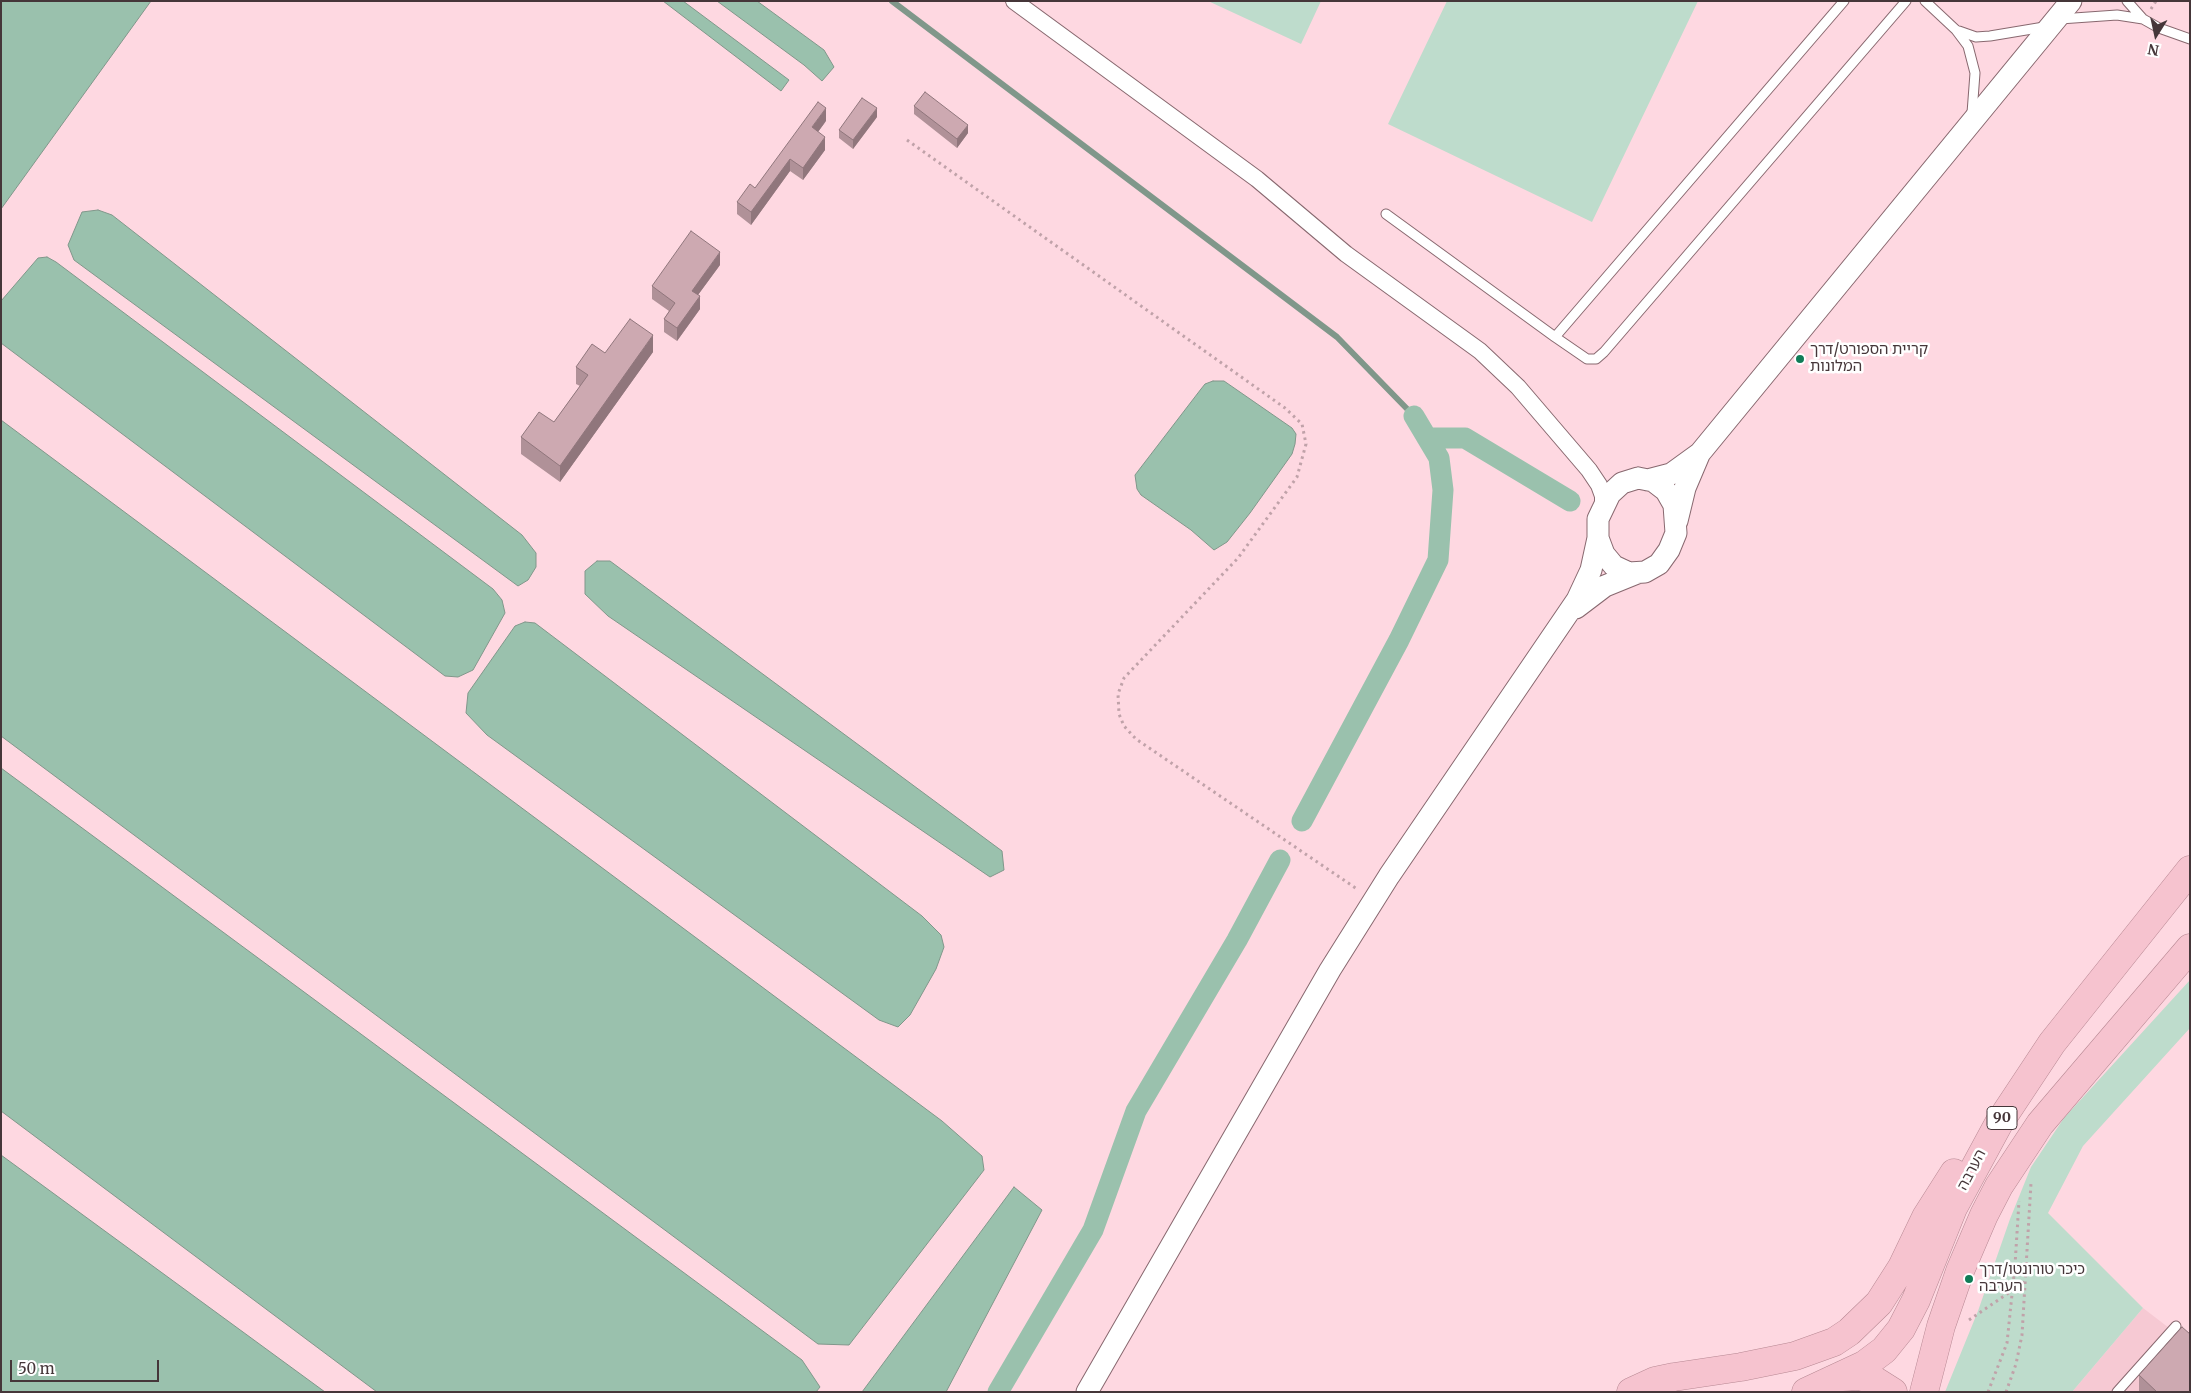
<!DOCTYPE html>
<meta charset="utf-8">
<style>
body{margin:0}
#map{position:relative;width:2191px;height:1393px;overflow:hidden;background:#fed8e1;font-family:Merriweather,serif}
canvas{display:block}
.frame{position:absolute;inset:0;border:2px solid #453639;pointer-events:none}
.north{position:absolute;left:2131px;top:10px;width:50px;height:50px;-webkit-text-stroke:4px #fff;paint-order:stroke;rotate:190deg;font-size:14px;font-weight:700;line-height:20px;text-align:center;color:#453639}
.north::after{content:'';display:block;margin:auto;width:18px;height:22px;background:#453639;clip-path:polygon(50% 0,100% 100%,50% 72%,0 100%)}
.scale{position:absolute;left:10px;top:1360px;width:149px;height:22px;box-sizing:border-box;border:2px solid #453639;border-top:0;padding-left:6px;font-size:15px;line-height:18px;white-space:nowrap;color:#453639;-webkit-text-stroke:4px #fff;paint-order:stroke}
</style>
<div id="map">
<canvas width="2191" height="1393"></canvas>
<div class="frame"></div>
<div class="north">N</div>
<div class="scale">50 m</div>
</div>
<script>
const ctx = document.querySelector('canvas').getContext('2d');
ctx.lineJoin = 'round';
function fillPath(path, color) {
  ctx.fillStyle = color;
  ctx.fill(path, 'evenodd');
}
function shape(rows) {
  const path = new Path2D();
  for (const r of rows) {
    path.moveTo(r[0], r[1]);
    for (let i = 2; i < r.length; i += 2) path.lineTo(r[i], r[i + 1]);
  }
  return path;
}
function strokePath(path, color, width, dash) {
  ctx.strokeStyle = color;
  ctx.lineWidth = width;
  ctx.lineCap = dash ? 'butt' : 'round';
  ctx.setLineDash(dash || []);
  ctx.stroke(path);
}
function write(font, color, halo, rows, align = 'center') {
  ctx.font = font + ' Merriweather,"Noto Sans Hebrew",serif';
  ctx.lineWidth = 5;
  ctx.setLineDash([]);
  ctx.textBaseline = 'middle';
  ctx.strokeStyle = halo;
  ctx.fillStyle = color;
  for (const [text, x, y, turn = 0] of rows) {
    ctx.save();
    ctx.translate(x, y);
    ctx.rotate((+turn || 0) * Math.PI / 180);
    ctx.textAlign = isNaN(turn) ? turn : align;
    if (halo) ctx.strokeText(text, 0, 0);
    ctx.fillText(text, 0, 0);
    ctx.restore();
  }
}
fillPath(shape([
 [2143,1308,2190,1344,2190,1392,2072,1392]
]), '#f6c9d3');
fillPath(shape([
 [1208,1,1321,1,1301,44],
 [1447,1,1698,1,1592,222,1388,124],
 [2190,980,2190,1028,2083,1146,2048,1213,2143,1308,2072,1392,1945,1392,1978,1311,2010,1219,2031,1167,2064,1118]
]), '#bedccc');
const water = shape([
 [1,1,151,1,1,209,1,1],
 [663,1,683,1,789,80,781,91,663,1],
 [717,1,757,1,824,50,834,67,822,81,804,65,717,1],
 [98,210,112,215,522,535,536,553,536,567,528,580,518,586,74,260,68,245,82,212,98,210],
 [47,257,56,262,493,589,502,600,505,613,473,670,458,677,445,676,1,343,1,301,38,258,47,257],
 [1213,381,1224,381,1292,428,1296,434,1295,444,1292,454,1250,513,1227,542,1214,550,1191,530,1141,495,1137,489,1135,475,1201,389,1205,384,1213,381],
 [1,420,942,1121,982,1156,984,1170,849,1345,818,1344,1,736,1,420],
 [597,561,610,561,1002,851,1004,870,990,877,608,616,585,594,585,571,597,561],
 [525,622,535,623,922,916,941,935,944,947,936,969,910,1015,898,1027,879,1020,487,735,466,713,468,693,515,626,525,622],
 [1,768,802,1360,820,1387,816,1392,377,1392,1,1111,1,768],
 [1,1155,325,1392,1,1392,1,1155],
 [1014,1187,1042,1210,946,1392,862,1392,1014,1187]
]);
fillPath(water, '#9ac1ad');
strokePath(water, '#80978a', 1);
strokePath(shape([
 [892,1,1337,337,1414,416]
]), '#80978a', 6);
strokePath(shape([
 [1427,438,1465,438,1570,501],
 [1302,821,1399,640,1438,560,1443,490,1439,458,1414,416],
 [998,1392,1093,1230,1136,1111,1237,940,1280,860]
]), '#9ac1ad', 21);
const service = shape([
 [1925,1,1956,30,1968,46,1975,73,1972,113],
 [2127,1,2143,19],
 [2060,19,2117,15,2143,19,2159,28,2190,39],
 [1959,31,1976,37,1990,36,2044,27],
 [1386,214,1555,337,1844,1],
 [1555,337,1587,359,1596,359,1604,352,1906,1],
 [2117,1392,2176,1326]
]);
const minor = shape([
 [1014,1,1257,179,1346,254,1480,351,1518,387,1589,470,1599,485,1603,496,1603,506]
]);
const tertiary = shape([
 [1638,478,1653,481,1666,491,1674,505,1676,533,1669,550,1659,564,1645,572,1629,573,1614,566,1604,554,1598,538,1598,519,1610,494,1622,483,1638,478],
 [1648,480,1671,474,1700,453,2071,1],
 [1677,521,1685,488,1699,455],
 [1576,608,1605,586,1637,573],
 [1087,1392,1330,970,1389,876,1577,600,1591,570,1598,538]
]);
const trunk = shape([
 [1842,1377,1859,1376,1874,1380,1893,1392],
 [1631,1392,1655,1381,1674,1377,1741,1367,1795,1356,1834,1342,1849,1332,1879,1303,1902,1267,1926,1217,1954,1173],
 [1806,1392,1864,1365,1884,1350,1901,1329,1916,1300,1953,1208,1999,1123,2052,1043,2190,870],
 [1924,1392,1941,1326,1960,1271,1984,1215,1999,1186,2040,1124,2190,948]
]);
strokePath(service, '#88686f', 11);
strokePath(minor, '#88686f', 18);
strokePath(tertiary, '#88686f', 23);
strokePath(trunk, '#b78893', 29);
strokePath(shape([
 [2151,9,2156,1],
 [907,140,1285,408,1302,424,1306,444,1297,477,1238,558,1124,678,1118,694,1119,714,1124,726,1136,739,1357,889],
 [1969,1320,2026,1281],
 [1988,1392,2007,1343,2015,1265,2019,1201],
 [2006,1392,2016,1364,2022,1335,2031,1183]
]), '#c0a2a9', 3, [2.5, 4]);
strokePath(service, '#fff', 9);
strokePath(minor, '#fff', 16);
strokePath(tertiary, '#fff', 21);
strokePath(trunk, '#f6c3cf', 28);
fillPath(shape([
 [914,106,968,133,957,148,914,114],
 [877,117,853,149,839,138,839,130],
 [826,121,818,132,825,150,803,180,790,171,751,225,737,214,737,202,755,188],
 [720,265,698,295,700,309,677,341,664,332,664,319,669,311,652,299,652,286],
 [653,352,560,482,521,454,521,437,554,422,580,386,576,384,576,367,605,353],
 [2139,1375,2190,1392,2139,1392]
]), '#b09198');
fillPath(shape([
 [826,108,826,121,812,140,812,127],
 [877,108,877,117,853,149,853,140],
 [968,125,968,133,957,148,957,139],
 [825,137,825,150,803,180,803,168],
 [790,159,790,171,751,225,751,212],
 [720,252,720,265,692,303,692,291],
 [700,296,700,309,677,341,677,328],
 [653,335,653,352,560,482,560,466]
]), '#90767c');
const building = shape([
 [925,92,968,125,957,139,914,106,925,92],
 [862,98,877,108,853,140,839,130,862,98],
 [818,102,826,108,812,127,825,137,803,168,790,159,751,212,737,202,750,184,755,188,818,102],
 [691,231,720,252,692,291,700,296,677,328,664,319,675,303,652,286,691,231],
 [630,319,653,335,560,466,521,437,539,412,554,422,588,375,576,367,592,344,605,353,630,319],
 [2182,1327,2190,1334,2190,1392,2157,1392,2139,1375,2182,1327]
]);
fillPath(building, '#cda9b1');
strokePath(building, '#90767c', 1);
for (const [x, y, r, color] of [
 [1800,359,5,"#107c57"],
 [1969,1279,5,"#107c57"]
]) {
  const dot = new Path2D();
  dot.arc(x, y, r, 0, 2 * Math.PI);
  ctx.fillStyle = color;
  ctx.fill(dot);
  strokePath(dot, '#fff', 2);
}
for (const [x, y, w] of [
 [2002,1118,30]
]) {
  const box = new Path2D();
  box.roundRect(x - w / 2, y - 11.5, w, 23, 4);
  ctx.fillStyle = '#fff';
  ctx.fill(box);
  strokePath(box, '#453639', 1);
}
write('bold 14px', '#453639', null, [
 ["90",2002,1118]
]);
write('15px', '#453639', '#fff', [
 ["קריית הספורט/דרך",1810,350],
 ["המלונות",1810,367],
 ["כיכר טורונטו/דרך",1979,1270],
 ["הערבה",1979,1287]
], 'left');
write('15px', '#453639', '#fff', [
 ["הערבה",1972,1170,-62]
]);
</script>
